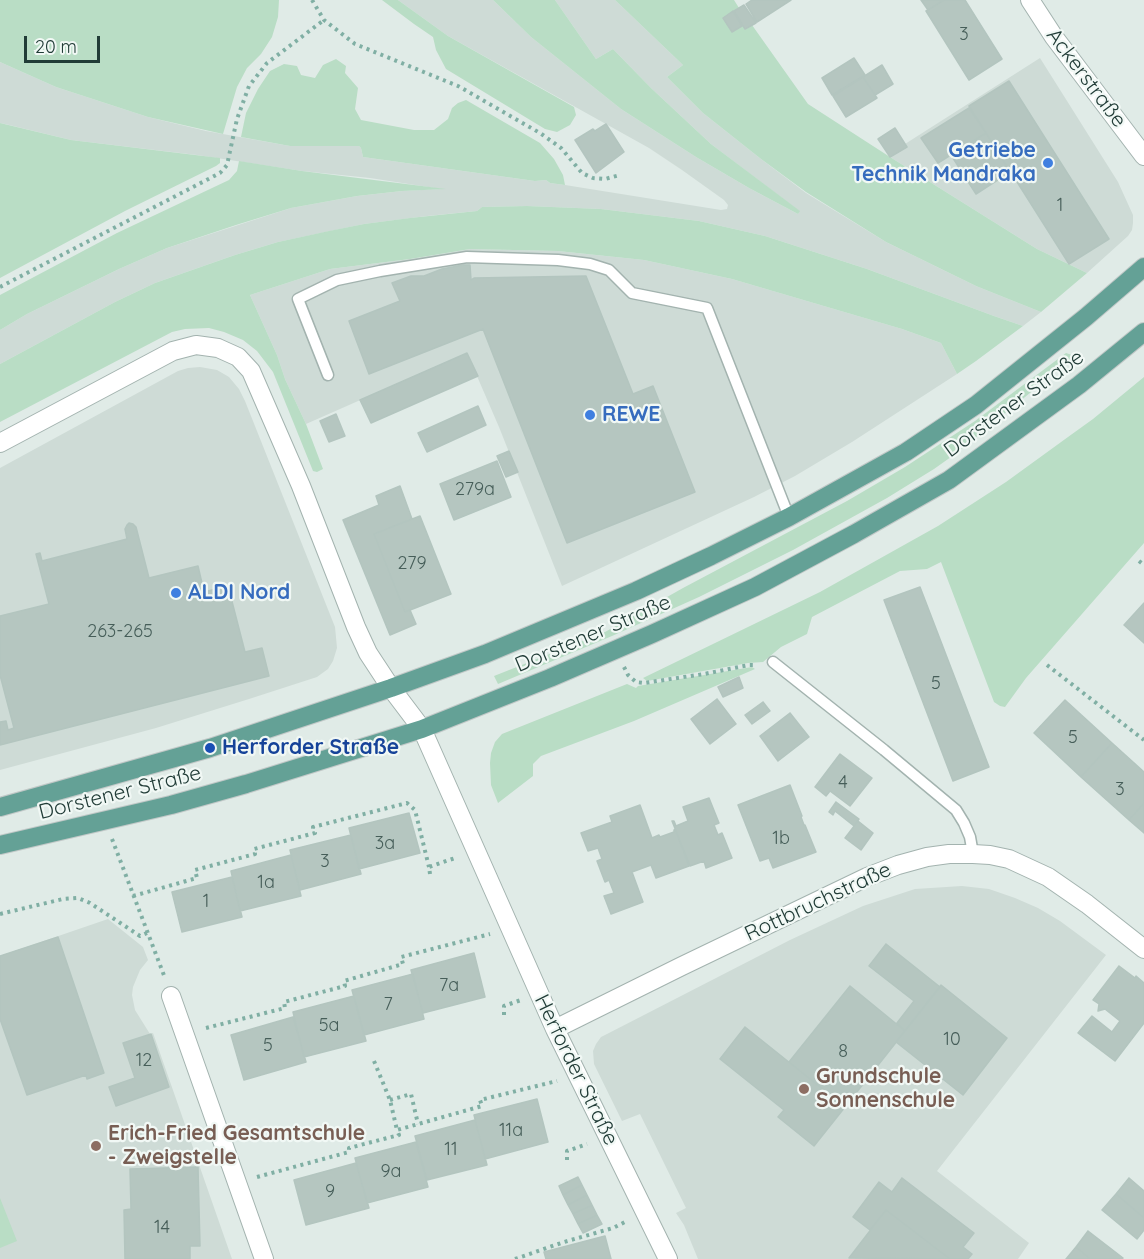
<!DOCTYPE html>
<meta charset="utf-8">
<style>
body{margin:0}
#map{position:relative;width:1144px;height:1259px;overflow:hidden;background:#e0ebe7;font-family:Quicksand,sans-serif}
canvas{display:block}
.scale{position:absolute;left:24px;top:36px;width:76px;height:27px;box-sizing:border-box;border:3px solid #213c37;border-top:0;padding-left:8px;font-size:18px;line-height:21px;white-space:nowrap;color:#213c37;-webkit-text-stroke:4px #f1f8f5;paint-order:stroke}
</style>
<div id="map">
<canvas width="1144" height="1259"></canvas>
<div class="scale">20 m</div>
</div>
<script>
const ctx = document.querySelector('canvas').getContext('2d');
ctx.lineJoin = 'round';
function fillPath(path, color) {
  ctx.fillStyle = color;
  ctx.fill(path, 'evenodd');
}
function shape(rows) {
  const path = new Path2D();
  for (const r of rows) {
    path.moveTo(r[0], r[1]);
    for (let i = 2; i < r.length; i += 2) path.lineTo(r[i], r[i + 1]);
  }
  return path;
}
function strokePath(path, color, width, dash) {
  ctx.strokeStyle = color;
  ctx.lineWidth = width;
  ctx.lineCap = dash ? 'butt' : 'round';
  ctx.setLineDash(dash || []);
  ctx.stroke(path);
}
function write(font, color, halo, rows, align = 'center') {
  ctx.font = font + ' Quicksand,sans-serif';
  ctx.lineWidth = 4.5;
  ctx.setLineDash([]);
  ctx.textBaseline = 'middle';
  ctx.strokeStyle = halo;
  ctx.fillStyle = color;
  for (const [text, x, y, turn = 0] of rows) {
    ctx.save();
    ctx.translate(x, y);
    ctx.rotate((+turn || 0) * Math.PI / 180);
    ctx.textAlign = isNaN(turn) ? turn : align;
    if (halo) ctx.strokeText(text, 0, 0);
    ctx.fillText(text, 0, 0);
    ctx.restore();
  }
}
fillPath(shape([
 [398,0,493,0,531,37,621,109,696,157,749,188,798,214,799,211,711,144,651,88,613,49,596,59,555,0,615,0,683,65,667,77,703,113,761,159,806,193,886,242,976,286,1041,312,1023,326,994,316,867,269,765,236,699,221,601,209,527,206,482,207,477,211,427,216,364,224,278,242,235,255,155,283,115,302,0,364,0,330,27,314,119,269,167,248,291,208,357,196,402,191,441,189,370,178,302,171,197,155,71,140,5,124,0,123,0,62,56,87,148,117,206,131,290,146,359,146,361,148,363,157,535,181,546,180,550,183,565,185,721,210,727,209,728,205,724,200,682,170,649,148,448,36],
 [1040,58,1118,182,1133,215,1133,223,1132,230,1128,236,1087,273,1037,249,890,157,907,147,905,144],
 [470,249,558,251,644,260,732,279,902,329,941,343,957,374,852,442,795,476,754,497,562,586,499,427,467,353,306,424,285,379,277,355,250,295,330,269,410,259],
 [200,367,217,370,229,377,239,389,245,401,335,627,337,648,333,661,328,669,317,677,249,699,156,728,0,770,0,468,178,371,188,368],
 [962,886,989,889,1015,898,1038,908,1060,921,1106,955,937,1171,1029,1243,1018,1259,698,1259,684,1225,676,1213,686,1208,640,1114,622,1121,594,1064,593,1051,596,1044,601,1037,607,1034,790,940,863,906,915,889],
 [108,919,143,947,148,960,140,970,133,987,132,995,135,1010,150,1034,153,1033,232,1259,0,1259,0,956]
]), '#cedbd6');
fillPath(shape([
 [0,0,279,0,278,17,272,37,261,54,247,68,237,87,223,134,148,117,56,87,0,62],
 [382,0,398,0,448,36,574,107,576,115,570,125,557,132,545,129,446,69,436,50,433,37,414,24],
 [493,0,555,0,596,59,613,49,651,88,711,144,800,211,798,214,749,188,696,157,621,109,531,37],
 [615,0,734,0,739,8,723,18,732,32,743,26,752,25,808,104,890,157,1037,249,1087,273,1041,312,976,286,886,242,806,192,761,159,703,113,667,77,683,65],
 [336,59,346,66,345,73,358,88,355,109,361,120,414,130,434,130,448,119,452,108,458,103,466,100,540,143,554,159,563,175,565,185,550,183,546,180,535,181,363,157,361,148,359,146,290,146,241,137,246,113,258,89,270,71,284,64,297,66,301,75,315,78,323,65],
 [0,123,71,140,220,158,220,163,216,166,125,211,0,278],
 [239,161,302,171,446,189,402,191,357,196,291,208,236,225,167,248,119,269,27,314,0,330,0,295,117,233,229,180,237,171],
 [527,206,601,209,699,221,765,236,867,269,994,316,1023,326,976,361,957,374,941,343,902,329,732,279,644,260,558,251,470,249,410,259,330,269,250,295,277,355,285,379,306,424,323,469,317,472,313,471,273,372,257,351,243,340,224,332,209,328,185,329,172,332,0,422,0,364,115,302,155,283,235,255,278,242,329,231,364,224,410,218,477,211,482,207],
 [1066,353,1075,356,958,452,934,469,887,498,793,550,699,597,612,636,498,684,494,676,605,632,683,588,847,501,905,467,975,421],
 [1144,377,1144,543,1026,678,1005,707,1000,706,994,702,941,562,927,569,900,571,812,617,807,634,781,647,763,662,748,663,647,681,643,678,820,592,938,526,1006,482,1068,437,1093,419],
 [752,667,755,669,634,721,541,756,533,764,533,776,498,803,491,785,490,763,491,753,495,742,502,734,627,684,636,688,638,686],
 [0,1198,17,1241,0,1248]
]), '#b9ddc5');
const building = shape([
 [752,0,791,0,757,22,746,4,752,0],
 [921,0,944,0,928,10,921,0],
 [944,0,965,0,1002,59,969,80,926,11,944,0],
 [744,5,756,23,745,29,734,11,744,5],
 [733,11,742,26,732,32,723,18,733,11],
 [854,58,865,75,832,95,822,78,854,58],
 [882,65,893,84,875,95,863,77,882,65],
 [863,77,877,98,846,117,833,96,863,77],
 [1009,81,1109,239,1069,264,969,106,1009,81],
 [969,108,986,133,938,163,921,138,969,108],
 [606,124,624,152,596,173,575,140,593,129,595,131,606,124],
 [895,128,907,147,890,157,878,139,895,128],
 [986,133,1010,172,976,194,951,155,986,133],
 [463,265,470,265,471,280,474,278,586,276,633,394,653,386,695,492,567,543,483,329,369,374,349,321,400,301,392,283,411,276,424,276,442,269,463,265],
 [467,353,478,376,371,423,360,400,467,353],
 [478,406,486,425,427,452,418,433,478,406],
 [336,414,345,436,329,442,320,421,336,414],
 [509,451,518,472,506,477,497,456,509,451],
 [497,461,511,497,454,520,440,484,497,461],
 [400,486,412,519,374,534,405,612,410,610,416,624,390,635,343,520,379,505,376,496,400,486],
 [420,516,451,594,405,612,374,534,420,516],
 [129,523,133,524,136,527,149,578,198,566,204,592,228,586,245,652,262,648,269,676,0,745,0,722,6,721,8,730,14,728,0,675,0,616,49,604,36,554,40,553,42,561,127,539,125,529,127,525,129,523],
 [920,587,989,767,953,781,884,600,920,587],
 [1144,603,1144,643,1124,625,1144,603],
 [739,677,743,688,723,697,718,687,739,677],
 [717,699,736,724,710,744,691,719,717,699],
 [1065,700,1112,743,1081,777,1034,733,1065,700],
 [763,702,770,711,752,724,745,715,763,702],
 [790,713,809,737,778,761,760,736,790,713],
 [1112,743,1144,772,1144,803,1129,820,1081,777,1112,743],
 [840,754,872,778,850,806,830,791,826,796,815,787,840,754],
 [790,785,802,816,801,817,804,825,805,825,816,852,773,868,769,858,760,861,738,805,790,785],
 [709,798,719,823,714,825,718,835,722,833,732,858,706,868,704,861,690,866,672,821,674,821,676,826,688,821,683,807,709,798],
 [836,802,859,819,854,826,835,811,833,815,829,812,836,802],
 [1144,803,1144,833,1129,820,1144,803],
 [640,805,652,838,659,835,660,837,674,832,674,830,675,829,689,866,656,878,651,865,632,872,643,902,611,914,604,896,614,893,609,880,605,882,597,861,602,859,598,848,588,851,581,833,612,822,610,816,640,805],
 [409,813,420,853,359,869,349,828,409,813],
 [858,821,873,833,861,850,845,838,858,821],
 [351,835,361,874,300,890,290,850,351,835],
 [291,855,301,896,240,911,231,871,291,855],
 [232,877,242,917,182,932,172,892,232,877],
 [58,937,104,1073,87,1079,86,1075,27,1095,0,1019,0,956,58,937],
 [886,944,940,987,905,1031,897,1023,914,1001,869,966,886,944],
 [474,953,485,997,423,1013,411,970,474,953],
 [1119,966,1135,978,1136,976,1144,983,1144,1023,1115,1061,1078,1033,1092,1016,1112,1032,1120,1021,1105,1009,1098,1011,1099,1004,1093,1000,1119,966],
 [413,974,424,1019,364,1035,352,990,413,974],
 [941,985,1007,1038,963,1095,896,1042,941,985],
 [850,986,905,1031,845,1107,789,1062,850,986],
 [354,996,366,1041,304,1057,293,1012,354,996],
 [293,1017,306,1062,244,1080,231,1035,293,1017],
 [745,1027,845,1107,814,1146,778,1117,784,1110,720,1059,745,1027],
 [151,1034,169,1087,116,1106,109,1087,135,1078,123,1043,151,1034],
 [537,1099,548,1142,485,1159,474,1115,537,1099],
 [475,1120,487,1165,427,1180,415,1136,475,1120],
 [416,1142,428,1187,367,1203,355,1158,416,1142],
 [356,1163,369,1208,306,1225,294,1180,356,1163],
 [198,1167,200,1246,190,1246,190,1259,125,1259,124,1210,131,1209,130,1169,198,1167],
 [578,1177,582,1185,563,1195,559,1186,578,1177],
 [902,1178,974,1233,963,1247,972,1254,968,1259,950,1259,886,1210,870,1230,853,1217,879,1182,892,1192,902,1178],
 [1129,1178,1144,1191,1144,1218,1116,1194,1129,1178],
 [582,1185,587,1195,568,1205,563,1195,582,1185],
 [1116,1194,1144,1218,1144,1230,1137,1239,1102,1210,1116,1194],
 [587,1195,592,1205,573,1214,568,1205,587,1195],
 [592,1205,597,1215,578,1224,573,1214,592,1205],
 [886,1210,950,1259,849,1258,886,1210],
 [597,1215,602,1224,583,1233,578,1224,597,1215],
 [1088,1231,1123,1258,1122,1259,1090,1259,1076,1247,1088,1231],
 [605,1236,611,1259,546,1259,544,1252,605,1236],
 [1076,1247,1090,1259,1066,1259,1076,1247]
]);
fillPath(building, '#b5c6c0');
strokePath(building, '#b3c5bf', 1.5);
const lane = shape([
 [328,375,298,299,337,280,380,271,467,257,558,260,590,264,609,270,632,293,707,308,789,517],
 [773,662,884,750,956,810,964,823,970,837,973,854]
]);
const street = shape([
 [1030,0,1054,37,1144,156],
 [0,443,173,351,196,345,218,348,238,357,251,371,301,486,356,627,368,653,391,688,422,729,555,1029,668,1259],
 [171,996,264,1259],
 [555,1029,682,966,867,877,898,865,927,857,949,854,973,854,990,855,1009,859,1048,877,1087,904,1144,949]
]);
const primary = shape([
 [0,807,210,748,391,688,485,654,636,591,711,556,789,517,906,452,976,405,1086,317,1144,267],
 [0,845,171,805,246,784,422,729,550,678,652,634,755,587,854,534,949,480,1079,385,1144,332]
]);
strokePath(lane, '#a3b3af', 13);
strokePath(street, '#a3b3af', 20);
strokePath(primary, '#c1c8c7', 20);
strokePath(shape([
 [312,0,324,20,355,44,458,86,540,133,561,148,582,173,593,178,605,179,620,175],
 [0,287,220,173,227,165,237,119,249,86,267,63,324,20],
 [1139,561,1144,565],
 [1047,665,1144,740],
 [624,667,628,675,636,682,644,683,704,674,749,665,757,665],
 [112,839,165,978],
 [430,874,429,867,455,858],
 [133,896,197,878,195,870,255,854,254,849,315,833,313,827,407,803,415,810,429,867],
 [0,914,63,899,78,898,90,903,140,936,147,933],
 [504,1015,504,1006,521,1000],
 [206,1028,285,1008,284,1002,345,986,344,981,403,964,401,957,490,934],
 [374,1061,390,1100,397,1130],
 [390,1100,411,1094,418,1124],
 [567,1160,567,1151,587,1144],
 [257,1177,349,1152,349,1148,399,1135,397,1130,482,1106,480,1100,557,1081],
 [515,1259,564,1242,613,1228,627,1221]
]), '#80afa4', 4, [3, 4.5]);
strokePath(lane, '#fff', 10);
strokePath(street, '#fff', 18);
strokePath(primary, '#64a196', 18);
for (const [x, y, r, color] of [
 [1048,163,6,"#3f7fe0"],
 [590,415,6,"#3f7fe0"],
 [176,593,6,"#3f7fe0"],
 [210,748,6,"#1a4fb4"],
 [804,1089,6,"#8d6e63"],
 [96,1146,6,"#8d6e63"]
]) {
  const dot = new Path2D();
  dot.arc(x, y, r, 0, 2 * Math.PI);
  ctx.fillStyle = color;
  ctx.fill(dot);
  strokePath(dot, '#f1f8f5', 2);
}
write('18px', '#465e59', null, [
 ["3",964,35],
 ["1",1060,206],
 ["279a",475,490],
 ["279",412,564],
 ["263-265",120,632],
 ["5",936,684],
 ["5",1073,738],
 ["4",843,783],
 ["3",1120,790],
 ["1b",781,839],
 ["3a",385,844],
 ["3",325,862],
 ["1a",266,883],
 ["1",206,902],
 ["7a",449,986],
 ["7",388,1005],
 ["5a",329,1026],
 ["10",952,1040],
 ["5",268,1046],
 ["8",843,1052],
 ["12",144,1061],
 ["11a",511,1131],
 ["11",451,1150],
 ["9a",391,1172],
 ["9",330,1192],
 ["14",162,1228]
]);
write('21px', '#213c37', '#f1f8f5', [
 ["Ackerstraße",1086,78,53],
 ["Dorstener Straße",1014,404,-36],
 ["Dorstener Straße",593,634,-23],
 ["Dorstener Straße",120,793,-14],
 ["Rottbruchstraße",818,902,-25],
 ["Herforder Straße",576,1070,64]
]);
write('bold 21px', '#366cbe', '#f1f8f5', [
 ["Getriebe",1036,151,"right"],
 ["Technik Mandraka",1036,175,"right"],
 ["REWE",602,415],
 ["ALDI Nord",188,593]
], 'left');
write('bold 21px', '#164399', '#f1f8f5', [
 ["Herforder Straße",222,748]
], 'left');
write('bold 21px', '#785e54', '#f1f8f5', [
 ["Grundschule",816,1077],
 ["Sonnenschule",816,1101],
 ["Erich-Fried Gesamtschule",108,1134],
 ["- Zweigstelle",108,1158]
], 'left');
</script>
